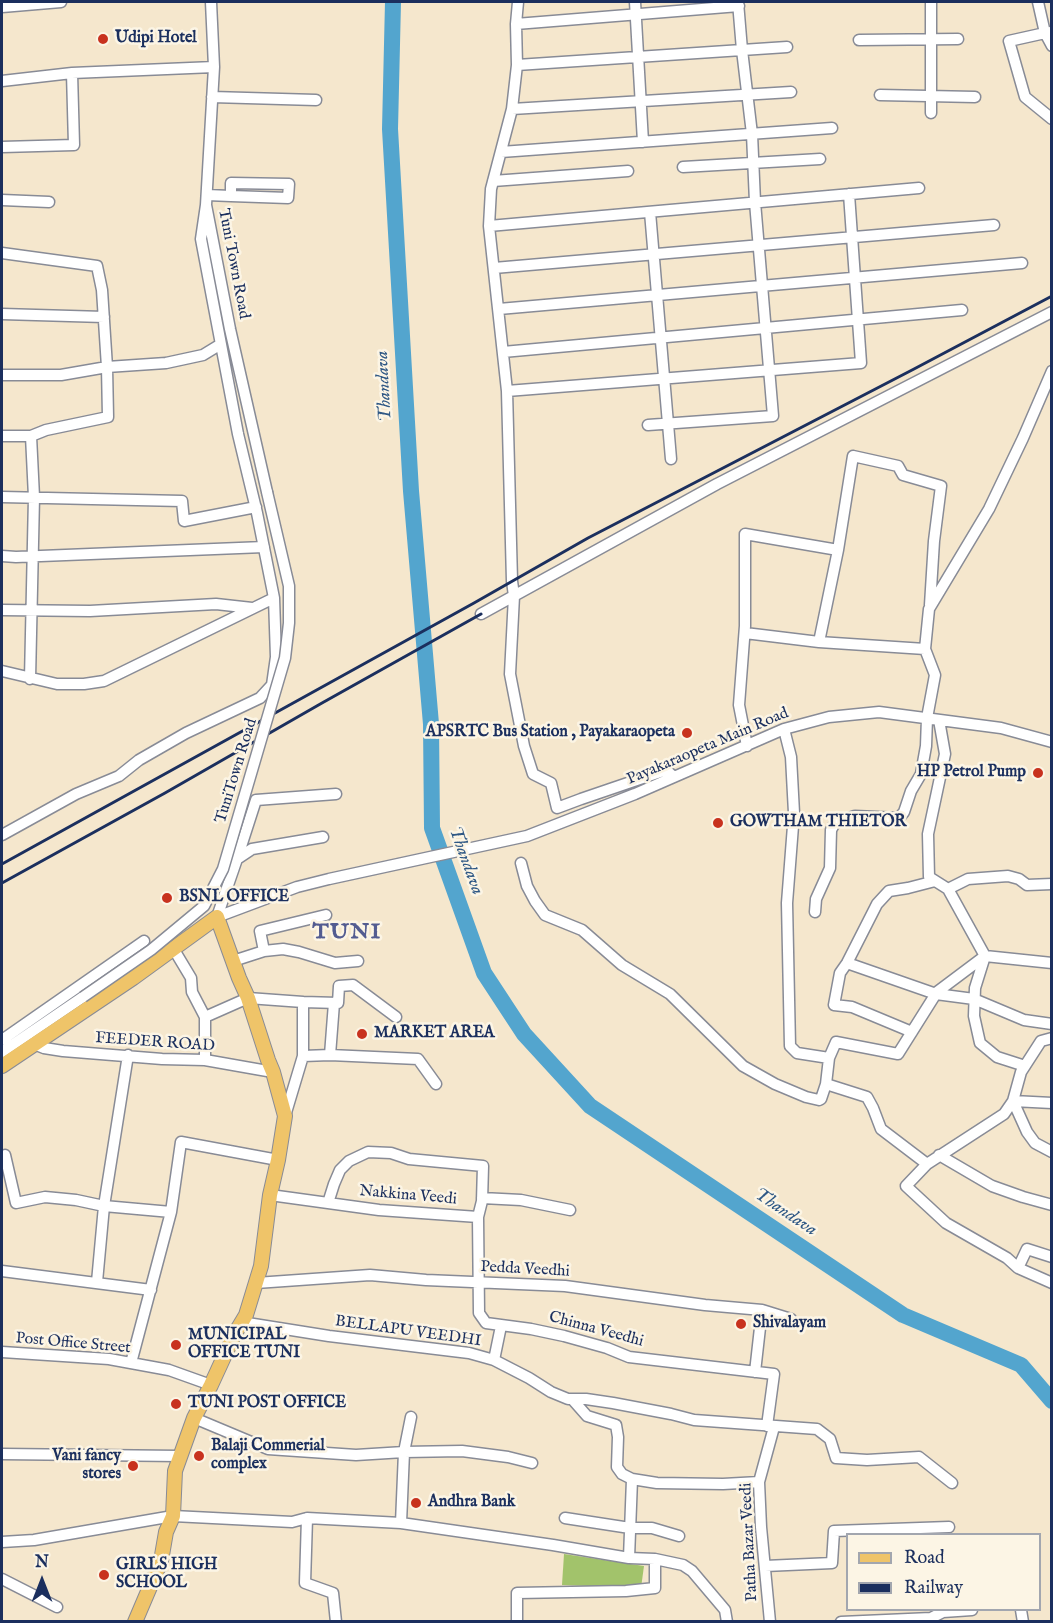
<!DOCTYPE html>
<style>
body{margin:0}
#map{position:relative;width:1053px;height:1623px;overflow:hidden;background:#f5e7cd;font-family:"IM FELL English",serif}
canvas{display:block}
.frame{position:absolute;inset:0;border:3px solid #1b2f5e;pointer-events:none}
.legend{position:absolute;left:846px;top:1533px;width:195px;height:78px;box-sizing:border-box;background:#fcf5e5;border:2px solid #a2a6af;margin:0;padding:8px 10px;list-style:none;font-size:18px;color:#1b2f5e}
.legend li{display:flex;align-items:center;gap:12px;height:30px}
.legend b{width:30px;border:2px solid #a2a6af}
.north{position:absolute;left:12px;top:1551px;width:60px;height:60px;-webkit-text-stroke:4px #fcf5e5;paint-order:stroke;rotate:0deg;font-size:16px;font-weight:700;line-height:24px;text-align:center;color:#1b2f5e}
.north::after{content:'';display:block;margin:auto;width:21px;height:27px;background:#1b2f5e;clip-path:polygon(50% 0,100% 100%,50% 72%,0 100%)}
</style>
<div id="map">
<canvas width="1053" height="1623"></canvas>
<div class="frame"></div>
<ul class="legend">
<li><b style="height:8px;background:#efc469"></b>Road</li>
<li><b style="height:8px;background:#1b2f5e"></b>Railway</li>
</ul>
<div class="north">N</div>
</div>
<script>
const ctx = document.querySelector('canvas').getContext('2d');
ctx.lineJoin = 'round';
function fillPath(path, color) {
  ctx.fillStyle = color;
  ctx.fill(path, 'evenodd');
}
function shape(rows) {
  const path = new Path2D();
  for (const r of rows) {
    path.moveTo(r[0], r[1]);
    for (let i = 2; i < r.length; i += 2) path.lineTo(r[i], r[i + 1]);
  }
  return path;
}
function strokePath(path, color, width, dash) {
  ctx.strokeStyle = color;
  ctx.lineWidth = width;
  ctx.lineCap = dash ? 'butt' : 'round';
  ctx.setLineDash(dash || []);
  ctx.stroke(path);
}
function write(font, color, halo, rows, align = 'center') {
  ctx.font = font + ' "IM FELL English",serif';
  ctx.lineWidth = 5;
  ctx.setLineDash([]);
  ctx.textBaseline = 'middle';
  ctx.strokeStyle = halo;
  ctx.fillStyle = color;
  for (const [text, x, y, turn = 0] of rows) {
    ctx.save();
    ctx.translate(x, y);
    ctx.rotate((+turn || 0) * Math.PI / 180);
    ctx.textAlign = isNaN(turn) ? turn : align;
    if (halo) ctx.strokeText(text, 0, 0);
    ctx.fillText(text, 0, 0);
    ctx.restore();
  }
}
fillPath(shape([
 [564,1554,644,1566,641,1588,562,1585]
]), '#a2c36b');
strokePath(shape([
 [393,2,390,129,411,491,431,724,432,828,484,973,524,1034,590,1106,903,1315,1021,1365,1052,1401]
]), '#53a5ce', 16);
const minor = shape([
 [211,2,214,67,206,205,230,329,267,492],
 [518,2,516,24,517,65,512,109,491,189,489,226,507,391,512,581,514,596,510,674,524,746,533,774,551,783,557,808,581,799,666,770,674,777],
 [635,2,643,142],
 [1038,2,1045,33,1051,32],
 [2,7,61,2],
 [516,24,739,6],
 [859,40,958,39],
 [1052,46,1045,33,1009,41,1025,97,1052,119],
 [517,65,787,47],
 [2,81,72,73,214,67],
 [880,95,975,97],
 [212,97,316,100],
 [512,109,791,92],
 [931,113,931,2],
 [2,147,74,145,72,73],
 [501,152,832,128],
 [683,167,820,159],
 [493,181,628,171],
 [207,195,231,196,288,198,289,184,231,183,231,196],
 [2,200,49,202],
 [650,212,671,459],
 [489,226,919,188],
 [2,253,97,266,102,290,107,367,108,417,46,430,31,436,2,436],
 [494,268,994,225],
 [499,309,1022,263],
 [2,314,104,317],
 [503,352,962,310],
 [2,375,61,375,107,367,166,363,203,355,221,344],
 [507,391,861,363,849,194],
 [648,425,773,416,755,202,752,134,742,50,738,2],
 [2,497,182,501,184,521,256,507],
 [2,556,16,557,264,547],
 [2,610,90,611,216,604,252,608],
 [481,614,717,484,1052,312],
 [745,633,819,642,925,649],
 [819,642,838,550,853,456,898,466,903,475,941,486,934,541,930,605],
 [2,671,57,684,84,684,104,681,274,598],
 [30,679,34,497,31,436],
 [784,729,791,757,794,813,787,903,790,1046,797,1053,829,1058,836,1042,898,1054,937,992,985,956,948,889,929,877,928,834,945,754,939,720],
 [747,746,739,705,745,626,745,534,838,550],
 [2,835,76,794,119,776,139,760,186,733,260,698,272,685,276,657,274,598,257,513,238,434,201,239,206,205],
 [237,859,256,800,336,794],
 [521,863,527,886,535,901,545,915,582,930,622,965,670,994,743,1066,775,1084,806,1097,819,1100,821,1099,826,1084],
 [948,889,968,879,1008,876,1019,879,1027,885,1052,884],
 [815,912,816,899,830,868,831,830,835,823,855,816,899,818,904,812,911,791,921,774,926,746,927,718,935,675,925,649,929,609,989,509,1023,438,1052,371],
 [326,915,260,931,264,951,283,949,299,952,335,963,358,961],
 [217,917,297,887,329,879,527,836,635,794,784,729,829,717,879,712,1001,728,1052,742],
 [217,917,237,859,252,849,323,837],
 [173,948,191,978,192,992,205,1017,248,998,303,1002],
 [233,961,264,951],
 [847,963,936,994,974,999,1024,1020,1052,1024],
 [205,1017,205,1060],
 [396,1017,353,985,339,986,338,1003,303,1002,303,1056,330,1055,418,1059,436,1084],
 [912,1032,852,1007,834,1005,840,973,847,963,877,904,889,891,908,888,935,881],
 [2,1040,144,941],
 [34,1044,44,1048,63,1051,162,1059,205,1060,273,1072],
 [2,1052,83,997],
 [330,1055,334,1003],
 [829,1058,826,1084,867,1097,873,1108,881,1129,927,1164,1004,1114,1013,1101,1021,1072,1041,1041,1052,1038],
 [1025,1066,997,1057,980,1043,974,1016,975,988,985,956,1052,963],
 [1013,1101,1027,1132,1035,1143,1052,1152],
 [1013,1101,1052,1103],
 [285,1116,303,1056],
 [5,1155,16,1203,45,1197,76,1200,104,1206,171,1212,131,1363],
 [939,1155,992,1186,1023,1197,1052,1205],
 [927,1164,906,1186,946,1223,1007,1258,1018,1268],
 [270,1195,379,1210,478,1217,479,1313,486,1323,531,1329,564,1336,607,1348,629,1357,774,1374,767,1426],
 [482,1198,521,1200,570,1210],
 [328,1203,334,1184,340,1170,349,1161,368,1152,391,1153,409,1159,483,1166,482,1201,478,1217],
 [171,1212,181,1142,278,1160],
 [1052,1257,1027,1249,1018,1268,1052,1283],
 [2,1271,151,1290],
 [97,1282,104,1206,128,1055],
 [256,1283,370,1275,426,1280,565,1286,705,1305,762,1310,791,1319],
 [241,1322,329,1336,469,1353,494,1360,529,1378,551,1392,568,1399,586,1399,613,1403,671,1414,694,1420,817,1429,830,1439,836,1458,867,1460,919,1457,952,1483],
 [2,1352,109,1359,169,1370,211,1385],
 [494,1360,501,1326],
 [755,1372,762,1310],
 [572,1399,587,1416,616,1425,618,1437,617,1467,622,1474,632,1479,657,1483,723,1484,759,1482],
 [194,1418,268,1449,356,1455,404,1452,411,1417],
 [2,1454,180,1456],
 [307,1518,305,1583,333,1593,336,1622],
 [565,1518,630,1528,652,1528,679,1536],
 [401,1523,404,1452,462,1451,508,1457,532,1463],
 [2,1542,34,1540,173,1516,292,1522,307,1518,401,1523,553,1545,629,1558,655,1559,683,1565,692,1571,725,1610,727,1622],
 [629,1558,632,1479],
 [765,1566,832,1563,834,1531,949,1527],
 [2,1579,57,1607],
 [1021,1610,1023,1622],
 [517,1622,517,1593,626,1591,655,1588,655,1559],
 [770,1622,761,1527,759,1482,774,1427],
 [841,1622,931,1618,943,1612,972,1610]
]);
const major = shape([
 [2,1066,133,978,217,917,239,978,248,998,268,1060,273,1072,285,1116,278,1160,270,1195,261,1266,246,1315,234,1335,211,1385,194,1418,175,1471,173,1516,166,1532,161,1561,135,1622]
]);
strokePath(minor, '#888b96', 13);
strokePath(major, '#888b96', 16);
strokePath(minor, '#fff', 10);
strokePath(major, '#efc469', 14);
strokePath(shape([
 [2,864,474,603,588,538,914,369,1052,296],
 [2,883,165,793,322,703,481,614]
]), '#1b2f5e', 3);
const minorBridge = shape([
 [83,997,151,950,204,906,223,869,285,658,289,623,289,586,267,492]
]);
strokePath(minorBridge, '#888b96', 13, []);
strokePath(minorBridge, '#fff', 10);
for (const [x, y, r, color] of [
 [103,39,6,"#c8321e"],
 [687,733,6,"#c8321e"],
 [1038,773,6,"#c8321e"],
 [718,823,6,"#c8321e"],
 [167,898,6,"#c8321e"],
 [362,1034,6,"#c8321e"],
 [741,1324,6,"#c8321e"],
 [176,1345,6,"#c8321e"],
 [176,1404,6,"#c8321e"],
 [199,1456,6,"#c8321e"],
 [133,1466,6,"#c8321e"],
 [416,1503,6,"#c8321e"],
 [104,1575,6,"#c8321e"]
]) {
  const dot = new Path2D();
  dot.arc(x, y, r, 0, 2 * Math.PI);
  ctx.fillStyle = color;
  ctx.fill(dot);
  strokePath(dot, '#fcf5e5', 2);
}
write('bold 16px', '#1b2f5e', '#fcf5e5', [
 ["Udipi Hotel",115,39],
 ["APSRTC Bus Station , Payakaraopeta",675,733,"right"],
 ["HP Petrol Pump",1026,773,"right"],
 ["GOWTHAM THIETOR",730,823],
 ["BSNL OFFICE",179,898],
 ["MARKET AREA",374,1034],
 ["Shivalayam",753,1324],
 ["MUNICIPAL",188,1336],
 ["OFFICE TUNI",188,1354],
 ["TUNI POST OFFICE",188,1404],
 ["Balaji Commerial",211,1447],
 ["complex",211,1465],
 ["Vani fancy",121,1457,"right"],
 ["stores",121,1475,"right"],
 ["Andhra Bank",428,1503],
 ["GIRLS HIGH",116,1566],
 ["SCHOOL",116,1584]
], 'left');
write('16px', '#1b2f5e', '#fcf5e5', [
 ["Tuni Town Road",233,264,79],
 ["Payakaraopeta Main Road",708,747,-23],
 ["TuniTown Road",237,771,-73],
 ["FEEDER ROAD",155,1043,4],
 ["Nakkina Veedi",408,1196,5],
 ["Pedda Veedhi",525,1270,3],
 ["Chinna Veedhi",596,1330,15],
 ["BELLAPU VEEDHI",408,1332,8],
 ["Post Office Street",73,1344,5],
 ["Patha Bazar Veedi",750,1542,-93]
]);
write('italic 18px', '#2f5885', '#fcf5e5', [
 ["Thandava",385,386,-93],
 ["Thandava",465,861,70],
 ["Thandava",785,1213,34]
]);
ctx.letterSpacing = '1.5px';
write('bold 22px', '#535c91', '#fcf5e5', [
 ["TUNI",347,933]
]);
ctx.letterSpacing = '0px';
</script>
